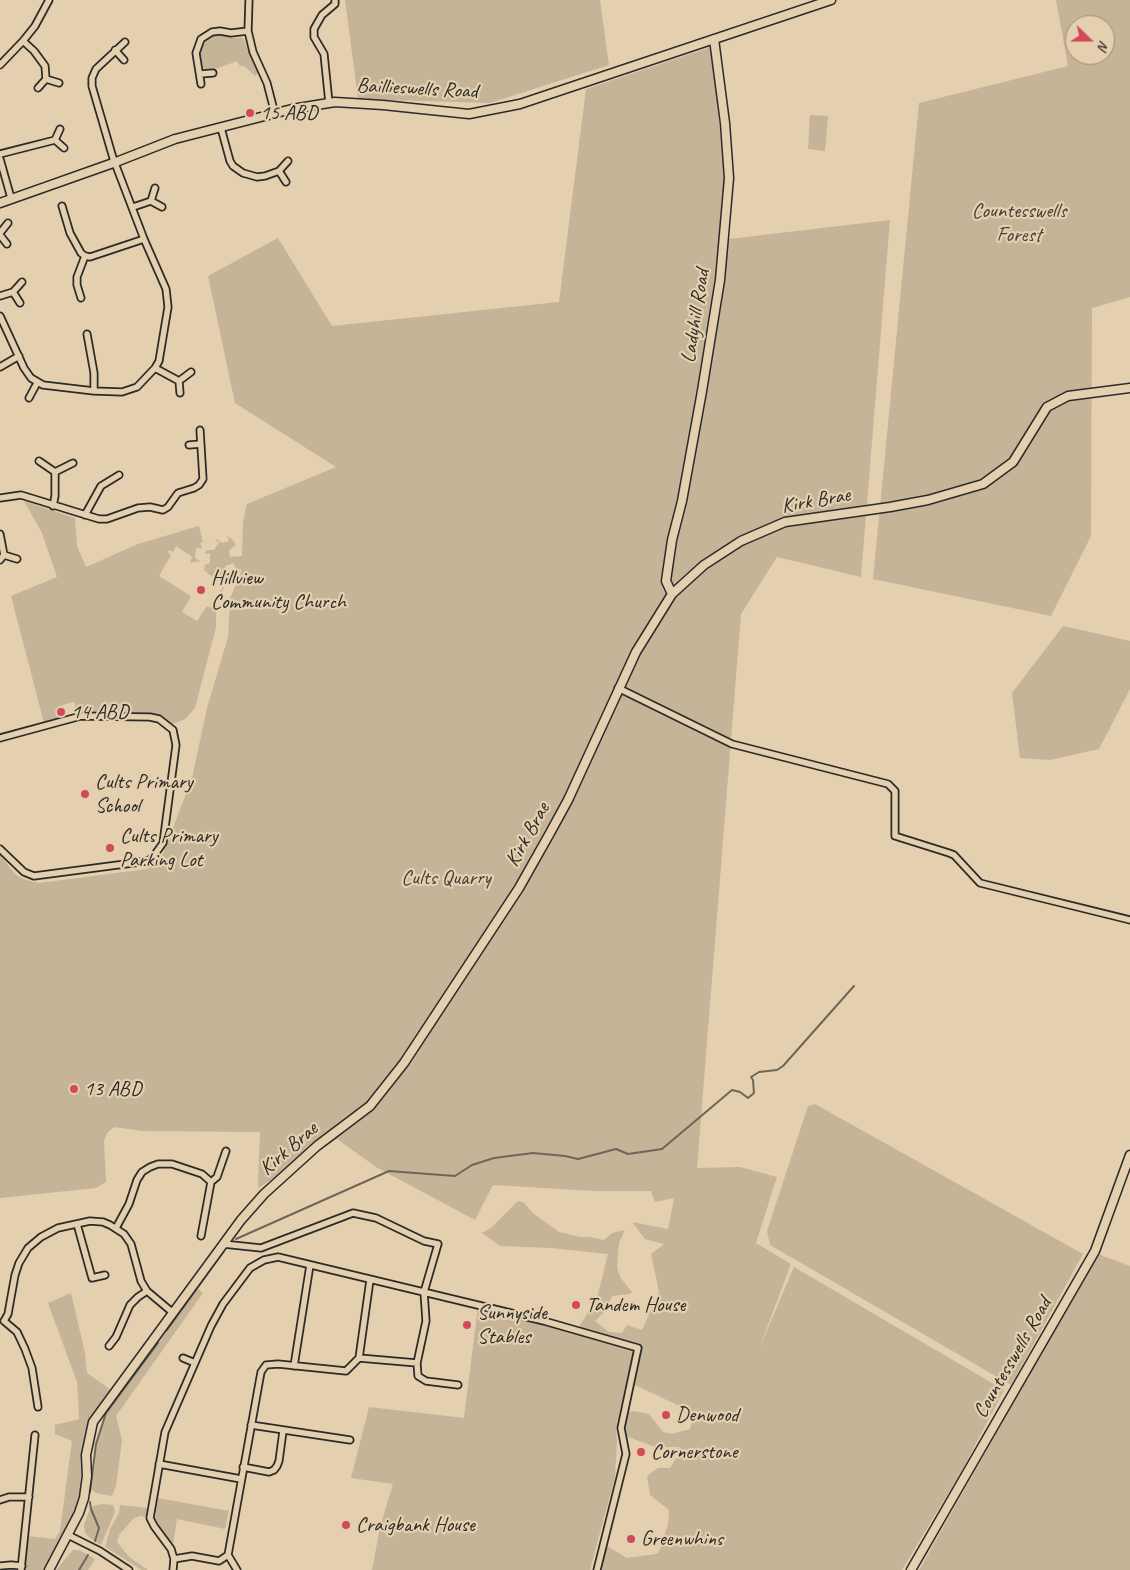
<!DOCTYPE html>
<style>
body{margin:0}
#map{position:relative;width:1130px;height:1570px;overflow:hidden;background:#e4cfae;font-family:Caveat,sans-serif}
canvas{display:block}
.north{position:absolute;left:1065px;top:15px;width:50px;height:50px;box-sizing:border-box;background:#e4cfae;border:1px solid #9a8d7a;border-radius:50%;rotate:112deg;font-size:14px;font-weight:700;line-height:20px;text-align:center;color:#2b2b2b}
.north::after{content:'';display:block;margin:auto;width:18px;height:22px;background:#d1495b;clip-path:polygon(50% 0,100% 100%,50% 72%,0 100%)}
</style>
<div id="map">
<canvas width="1130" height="1570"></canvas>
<div class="north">N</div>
</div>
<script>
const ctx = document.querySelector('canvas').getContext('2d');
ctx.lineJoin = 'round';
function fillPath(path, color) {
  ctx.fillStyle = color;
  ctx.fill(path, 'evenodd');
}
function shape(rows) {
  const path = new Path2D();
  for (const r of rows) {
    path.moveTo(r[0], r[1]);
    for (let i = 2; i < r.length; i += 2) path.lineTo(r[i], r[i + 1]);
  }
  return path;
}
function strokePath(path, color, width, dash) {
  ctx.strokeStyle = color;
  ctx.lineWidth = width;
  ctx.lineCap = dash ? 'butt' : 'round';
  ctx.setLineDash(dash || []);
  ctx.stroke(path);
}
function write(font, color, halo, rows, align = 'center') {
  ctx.font = font + ' Caveat,sans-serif';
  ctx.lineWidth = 4.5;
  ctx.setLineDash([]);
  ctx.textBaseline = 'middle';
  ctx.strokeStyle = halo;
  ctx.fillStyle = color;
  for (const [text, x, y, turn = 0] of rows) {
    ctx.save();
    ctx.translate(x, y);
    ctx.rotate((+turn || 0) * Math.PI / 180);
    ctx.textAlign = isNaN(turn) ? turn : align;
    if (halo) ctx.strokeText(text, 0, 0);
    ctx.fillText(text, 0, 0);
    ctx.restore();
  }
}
fillPath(shape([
 [345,0,600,0,609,65,490,103,358,99],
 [1056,0,1130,0,1130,297,1092,308,1091,536,1051,616,873,579,919,103,1068,66],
 [1075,25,1105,25,1105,55,1075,55],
 [219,33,231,38,243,38,258,73,255,76,244,66,240,66,237,61,213,70,204,69,198,55,202,44,212,34],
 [711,47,725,178,729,239,890,220,861,577,777,557,741,614,697,1168,740,1167,777,1177,756,1243,791,1264,759,1349,794,1267,1004,1390,962,1470,902,1570,599,1570,607,1546,627,1558,656,1554,659,1552,668,1524,669,1510,650,1495,647,1476,658,1468,670,1468,678,1456,679,1447,655,1447,626,1436,624,1413,633,1411,649,1414,663,1432,671,1434,690,1429,694,1413,631,1383,633,1352,616,1428,617,1442,615,1477,590,1570,372,1570,380,1527,393,1484,351,1478,369,1407,464,1418,478,1306,577,1330,597,1298,608,1254,551,1248,500,1246,482,1233,491,1228,518,1201,523,1202,534,1214,559,1232,580,1237,590,1237,604,1240,612,1233,625,1230,619,1243,617,1267,620,1277,632,1292,630,1294,612,1296,607,1309,595,1321,609,1332,622,1333,627,1325,642,1330,659,1292,651,1254,664,1244,645,1239,632,1222,668,1229,674,1198,655,1202,651,1191,593,1191,493,1185,475,1220,376,1167,337,1139,258,1188,260,1132,142,1131,114,1127,107,1133,104,1141,106,1182,96,1188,0,1198,0,855,16,875,26,880,39,883,147,869,156,863,163,854,192,778,207,708,228,637,230,599,242,569,237,571,234,563,225,566,226,577,231,576,230,579,224,583,216,580,204,570,205,565,210,563,210,553,205,554,205,552,208,550,214,550,219,542,215,541,216,539,222,543,229,541,227,536,233,540,236,545,229,550,230,557,242,556,243,522,247,504,336,467,235,403,208,276,278,238,332,326,559,302,586,89],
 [810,115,828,116,825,151,808,149],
 [24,501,75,518,77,546,86,567,138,544,199,526,203,542,200,543,202,548,196,548,195,558,200,561,190,563,192,557,176,546,173,552,169,550,168,552,171,555,159,576,191,596,182,612,197,621,207,606,210,608,223,587,224,588,216,603,216,627,195,708,185,719,173,724,165,718,151,714,75,715,75,703,73,702,59,706,59,719,44,723,11,596,57,577,42,533],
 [1063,626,1130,641,1130,689,1099,749,1050,760,1020,758,1012,693],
 [815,1104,1083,1254,1011,1385,770,1245,767,1231,808,1106],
 [1098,1254,1130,1266,1130,1570,919,1570],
 [197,1288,203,1293,116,1416,122,1440,116,1486,112,1496,96,1493,90,1488,94,1468,96,1444,106,1413],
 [71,1293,85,1353,87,1373,114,1392,92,1422,87,1476,73,1527,66,1529,44,1570,25,1570,28,1536,55,1539,60,1531,72,1441,55,1434,55,1425,79,1419,77,1382,48,1303],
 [158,1498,229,1511,225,1529,177,1519,173,1544,158,1525,155,1517],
 [102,1504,113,1505,115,1512,101,1545,90,1538,85,1533,84,1525,89,1511,93,1506],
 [120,1505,148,1508,147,1517,140,1516,134,1518,119,1535,117,1542,129,1557,148,1570,142,1570,105,1547,110,1529,119,1513],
 [73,1550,79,1550,95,1559,91,1566,88,1570,56,1570]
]), '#c6b499');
strokePath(shape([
 [236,1239,389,1171,455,1176,472,1165,494,1158,533,1153,565,1156,578,1159,616,1149,628,1154,662,1149,732,1090,740,1092,748,1098,754,1093,753,1080,751,1077,759,1072,777,1070,783,1066,854,986],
 [167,1330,224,1251],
 [90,1492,96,1444,106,1413,158,1343],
 [90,1502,91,1509,99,1528,95,1541],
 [79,1570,88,1555]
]), '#6e665a', 2);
const street = shape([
 [249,0,248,31,253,52,267,83,275,114],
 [23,41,34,51,45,66,46,79,38,88],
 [115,50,124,60],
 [0,65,23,41,35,26,49,0],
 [200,74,213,73],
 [46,79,59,83],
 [201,84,196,53,201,39,212,32,220,31,231,33,248,31],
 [329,103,324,54,314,37,314,29,322,15,335,4,335,0],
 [221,128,230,161,233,166,243,173,257,177,265,176,279,171,288,161],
 [60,129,55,140,64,148],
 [0,154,55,140],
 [0,159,11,198],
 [279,171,286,182],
 [155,188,151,201,162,207],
 [62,206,70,233,81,253,85,256,90,257,144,239],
 [133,207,151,201],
 [0,233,8,223],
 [0,235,7,244],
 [0,296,13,292],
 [81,298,77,285,77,277,85,256],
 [20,303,13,292,22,282],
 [0,316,24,368,31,378,43,385,94,391,122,392,137,387,155,368,159,361,168,307,166,289,144,239,113,158,92,86,92,78,96,69,125,42],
 [87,334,94,373,94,391],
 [0,367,19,356],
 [155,368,179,381],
 [180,393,179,381,191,372],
 [29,398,37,383],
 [189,445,201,444],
 [39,461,55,472,73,463],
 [0,498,21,495,99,519,107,519,138,508,150,507,163,510,168,507,178,493,194,488,199,485,203,479,200,430],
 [53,506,55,496,55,472],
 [85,515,101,486,119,475],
 [0,534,4,555],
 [0,560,4,555,17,559],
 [618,688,732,744,888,784,895,791,895,836,949,853,954,855,980,883,1130,920],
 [0,738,81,716,150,717,159,719,173,730,176,745,163,843,153,857,148,861,34,876,24,872,0,849],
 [77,1224,92,1278,105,1275],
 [116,1228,129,1204,137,1180,142,1172,150,1167,158,1164,172,1164,202,1174,211,1182],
 [201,1236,211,1182,217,1177,226,1151],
 [223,1244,261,1248,353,1213,376,1218,424,1241,438,1244,424,1292,426,1321,417,1363,418,1376,426,1381,458,1385],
 [4,1321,8,1314,15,1275,19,1263,28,1248,41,1237,58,1228,90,1221,103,1222,110,1225,124,1234,131,1244,141,1281,147,1291,172,1312],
 [4,1321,17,1332,25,1349,32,1368,38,1407],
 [109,1346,116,1337,130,1305,138,1297,147,1291],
 [183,1358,195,1363],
 [359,1358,370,1280],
 [294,1366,310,1265],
 [251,1425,350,1440],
 [159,1464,241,1479],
 [243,1467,269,1472,274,1470,277,1466,279,1461,283,1431],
 [0,1500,9,1497,29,1497],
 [68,1535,100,1551,129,1570],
 [228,1555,237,1570],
 [174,1559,192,1556,219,1561,228,1555,261,1372,266,1365,278,1364,346,1371,359,1358,417,1363],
 [0,1566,11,1565,22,1566],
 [21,1570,35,1435],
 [173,1570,174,1559,171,1549,154,1526,150,1518,165,1432,211,1326,223,1304,250,1268,264,1260,278,1257,544,1321,638,1348,621,1428,626,1454,597,1570]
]);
const secondary = shape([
 [0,203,116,162,175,139,292,109,335,102,383,105,469,114,520,104,831,0],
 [672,594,666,581,672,540,682,501,702,391,720,280,729,178,725,123,714,39],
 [49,1570,79,1513,84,1498,87,1476,86,1455,93,1422,241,1220,264,1194,317,1146,370,1106,404,1063,519,888,550,833,568,800,636,652,672,594,704,565,741,541,785,522,890,507,928,500,983,484,1013,462,1047,407,1068,396,1130,388],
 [911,1570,1095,1251,1130,1155]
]);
strokePath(street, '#2b2b2b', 9);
strokePath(secondary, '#2b2b2b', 11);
strokePath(street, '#e4cfae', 5.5);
strokePath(secondary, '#e4cfae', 8);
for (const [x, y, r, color] of [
 [250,113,5,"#d1495b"],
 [201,590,5,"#d1495b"],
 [61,712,5,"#d1495b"],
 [85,794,5,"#d1495b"],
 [110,848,5,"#d1495b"],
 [74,1089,5,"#d1495b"],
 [576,1305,5,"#d1495b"],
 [467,1325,5,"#d1495b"],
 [666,1415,5,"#d1495b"],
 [641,1452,5,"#d1495b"],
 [346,1525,5,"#d1495b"],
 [631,1539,5,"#d1495b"]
]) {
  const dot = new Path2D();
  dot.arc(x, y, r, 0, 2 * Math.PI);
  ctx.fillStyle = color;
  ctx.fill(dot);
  strokePath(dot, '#e4cfae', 2);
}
write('21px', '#2b2b2b', '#e4cfae', [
 ["Baillieswells Road",417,89,3],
 ["Ladyhill Road",696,316,-81],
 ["Kirk Brae",816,501,-10],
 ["Kirk Brae",528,835,-61],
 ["Kirk Brae",289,1149,-41],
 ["Countesswells Road",1013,1358,-60]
]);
write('21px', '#2b2b2b', '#e4cfae', [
 ["15 ABD",260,113],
 ["Hillview",211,578],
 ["Community Church",211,602],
 ["14 ABD",71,712],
 ["Cults Primary",95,782],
 ["School",95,806],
 ["Cults Primary",120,836],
 ["Parking Lot",120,860],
 ["13 ABD",84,1089],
 ["Tandem House",586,1305],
 ["Sunnyside",477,1313],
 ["Stables",477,1337],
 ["Denwood",676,1415],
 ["Cornerstone",651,1452],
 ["Craigbank House",356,1525],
 ["Greenwhins",641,1539]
], 'left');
write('21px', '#42403c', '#e4cfae', [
 ["Countesswells",1019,211],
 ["Forest",1019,235],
 ["Cults Quarry",446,878]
]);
</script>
